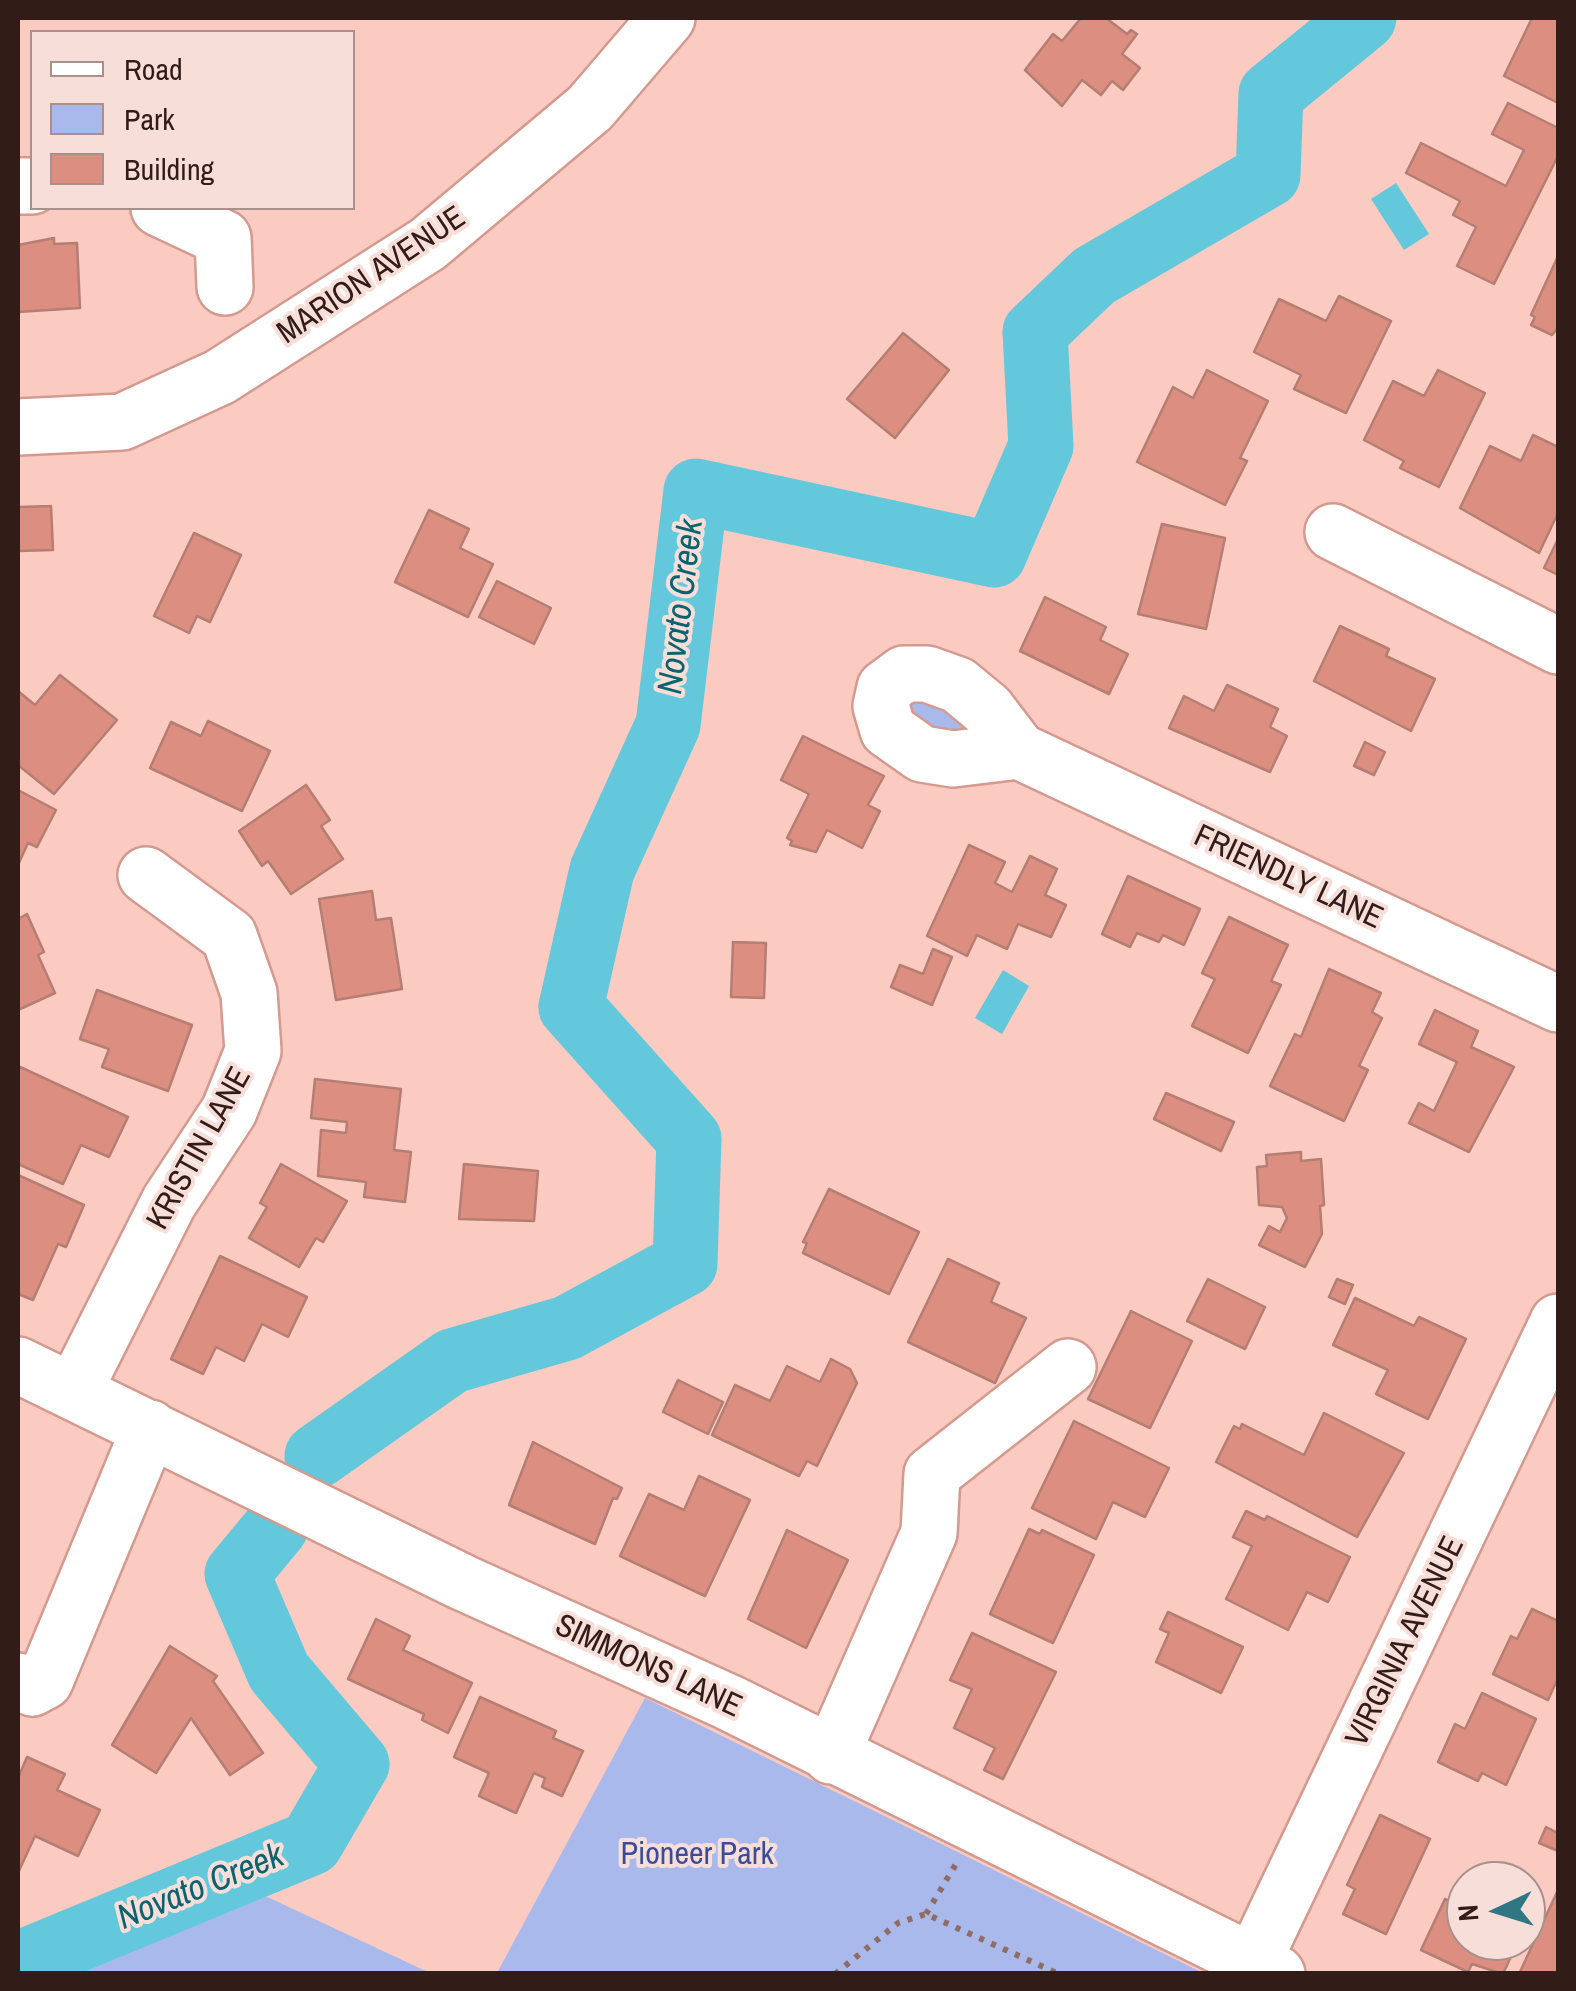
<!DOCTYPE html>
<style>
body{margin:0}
#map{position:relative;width:1576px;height:1991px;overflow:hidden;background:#fbcac0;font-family:"Archivo Narrow",sans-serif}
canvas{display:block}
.frame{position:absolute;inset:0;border:20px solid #321c18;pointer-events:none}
.legend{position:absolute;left:30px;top:30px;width:325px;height:180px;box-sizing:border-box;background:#f7ded9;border:2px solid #a8908c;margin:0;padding:12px 18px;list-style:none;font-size:30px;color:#321c18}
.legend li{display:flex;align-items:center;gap:20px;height:50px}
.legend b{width:50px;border:2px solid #a8908c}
.north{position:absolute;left:1446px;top:1861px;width:100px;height:100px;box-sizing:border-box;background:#f7ded9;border:2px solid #a8908c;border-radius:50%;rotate:266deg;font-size:28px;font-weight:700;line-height:40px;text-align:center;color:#321c18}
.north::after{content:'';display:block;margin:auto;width:35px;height:45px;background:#307683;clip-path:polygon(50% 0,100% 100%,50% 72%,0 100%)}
</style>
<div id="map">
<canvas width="1576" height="1991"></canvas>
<div class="frame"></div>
<ul class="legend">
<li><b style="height:12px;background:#fff"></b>Road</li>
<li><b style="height:28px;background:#a9b9ec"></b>Park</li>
<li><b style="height:28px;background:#dc8f80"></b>Building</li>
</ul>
<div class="north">N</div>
</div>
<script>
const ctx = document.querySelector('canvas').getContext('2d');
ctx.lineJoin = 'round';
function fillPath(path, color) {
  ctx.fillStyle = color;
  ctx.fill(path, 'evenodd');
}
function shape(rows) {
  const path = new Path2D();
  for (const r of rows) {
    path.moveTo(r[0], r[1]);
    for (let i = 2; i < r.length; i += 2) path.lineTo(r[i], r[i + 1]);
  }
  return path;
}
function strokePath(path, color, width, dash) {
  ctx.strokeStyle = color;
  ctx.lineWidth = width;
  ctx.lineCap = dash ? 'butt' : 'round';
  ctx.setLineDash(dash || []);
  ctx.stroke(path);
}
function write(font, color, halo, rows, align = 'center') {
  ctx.font = font + ' "Archivo Narrow",sans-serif';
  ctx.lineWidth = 8;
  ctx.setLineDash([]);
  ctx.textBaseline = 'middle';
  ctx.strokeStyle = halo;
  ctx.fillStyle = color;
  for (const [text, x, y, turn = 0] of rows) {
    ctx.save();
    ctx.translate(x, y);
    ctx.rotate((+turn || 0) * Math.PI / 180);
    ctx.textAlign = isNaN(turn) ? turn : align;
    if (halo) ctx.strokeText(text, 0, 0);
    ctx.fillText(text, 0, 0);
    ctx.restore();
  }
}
fillPath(shape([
 [913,685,996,743,908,730,902,693],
 [645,1698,1199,1971,1198,1973,497,1973],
 [216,1873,430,1973,55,1973,113,1900]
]), '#a9b9ec');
fillPath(shape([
 [1396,183,1429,234,1404,250,1371,199],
 [1003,970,1029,986,1002,1034,975,1018]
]), '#63c8db');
strokePath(shape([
 [317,1456,452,1361,567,1328,685,1264,689,1139,571,1007,602,870,668,725,696,491,994,555,1041,446,1035,332,1094,276,1268,175,1271,94,1364,18],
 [18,1964,311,1843,357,1764,279,1672,237,1574,276,1527]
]), '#63c8db', 65);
const building = shape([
 [1081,18,1106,18,1127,34,1131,30,1137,34,1122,54,1140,68,1123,90,1112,81,1101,95,1082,80,1062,106,1025,70,1053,34,1062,41,1081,18],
 [1532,18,1558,18,1558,103,1504,76,1532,18],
 [1508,103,1558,128,1558,156,1494,284,1457,266,1476,227,1453,215,1460,201,1406,173,1421,143,1506,186,1524,150,1492,134,1508,103],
 [54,238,54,244,77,243,80,308,18,312,18,245,54,238],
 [1558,256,1558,328,1552,335,1531,325,1535,317,1531,315,1558,256],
 [1339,296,1391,321,1346,413,1294,389,1301,375,1254,352,1279,299,1326,321,1339,296],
 [903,333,949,370,895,438,847,399,903,333],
 [1207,370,1268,401,1240,458,1247,461,1225,505,1137,462,1173,387,1193,398,1207,370],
 [1438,370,1485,393,1439,487,1400,468,1404,461,1364,440,1393,381,1424,396,1438,370],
 [1533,435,1558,447,1558,513,1539,553,1460,508,1490,446,1521,461,1533,435],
 [51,506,53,550,18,551,18,507,51,506],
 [429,510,469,529,460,548,493,564,468,617,395,582,429,510],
 [1162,524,1225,538,1206,629,1138,614,1162,524],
 [194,533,241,555,210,622,197,616,189,633,154,616,194,533],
 [1558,539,1558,575,1544,568,1558,539],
 [497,581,551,608,534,644,479,617,497,581],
 [1045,597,1106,627,1100,640,1128,654,1109,694,1020,651,1045,597],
 [1340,626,1389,649,1386,656,1435,679,1411,731,1314,681,1340,626],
 [60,675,117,720,54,794,18,765,18,691,35,705,60,675],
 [1227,685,1278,709,1270,727,1287,736,1270,772,1169,728,1184,696,1214,711,1227,685],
 [208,721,270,751,242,811,150,768,171,722,201,736,208,721],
 [803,736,884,776,868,805,880,811,862,848,827,830,816,852,790,845,792,841,787,838,809,794,781,780,803,736],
 [1365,742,1385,752,1374,775,1354,766,1365,742],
 [306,785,330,820,321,826,343,859,291,894,268,861,262,866,239,831,306,785],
 [18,790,56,810,37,847,28,843,18,865,18,790],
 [969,845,1005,862,995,883,1012,892,1030,856,1057,869,1045,895,1066,905,1051,937,1018,924,1007,949,977,935,967,956,927,936,969,845],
 [1128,876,1200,909,1184,945,1163,935,1159,942,1137,933,1130,947,1102,934,1128,876],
 [372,891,376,920,391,918,402,989,336,1000,319,899,372,891],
 [27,914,44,952,38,955,55,993,18,1010,18,919,27,914],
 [1229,917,1288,945,1271,981,1281,985,1248,1053,1192,1026,1215,979,1202,973,1229,917],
 [733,942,766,943,764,998,731,997,733,942],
 [933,949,952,957,932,1005,891,987,900,965,923,974,933,949],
 [1329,969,1381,993,1372,1012,1382,1018,1359,1066,1368,1070,1344,1121,1270,1086,1295,1034,1301,1037,1329,969],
 [97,990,192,1025,168,1091,102,1067,109,1049,80,1039,97,990],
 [1435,1010,1478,1031,1471,1047,1514,1067,1469,1152,1409,1123,1419,1103,1434,1111,1457,1062,1419,1044,1435,1010],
 [18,1066,128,1117,109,1157,81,1145,63,1184,18,1164,18,1066],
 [315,1079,401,1089,394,1150,411,1152,405,1202,364,1197,366,1182,318,1176,321,1130,346,1133,347,1122,311,1118,315,1079],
 [1166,1093,1234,1122,1221,1151,1154,1119,1166,1093],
 [1301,1152,1301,1161,1321,1159,1324,1205,1320,1206,1322,1234,1305,1267,1259,1245,1269,1226,1280,1232,1287,1218,1282,1207,1259,1205,1257,1167,1267,1166,1266,1155,1301,1152],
 [281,1164,347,1201,323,1242,316,1238,299,1267,249,1238,267,1207,260,1203,281,1164],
 [464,1164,538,1171,534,1221,459,1219,464,1164],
 [18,1175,84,1205,66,1247,58,1244,33,1300,18,1294,18,1175],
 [829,1189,919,1232,889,1294,803,1253,807,1243,803,1242,829,1189],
 [220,1256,307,1297,288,1337,262,1324,244,1361,216,1347,203,1374,171,1359,220,1256],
 [948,1259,999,1283,991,1302,1026,1318,995,1383,908,1342,948,1259],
 [1208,1279,1265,1307,1245,1349,1187,1321,1208,1279],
 [1337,1279,1353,1285,1345,1304,1329,1297,1337,1279],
 [1355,1298,1414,1326,1419,1317,1466,1339,1428,1419,1376,1394,1388,1370,1333,1345,1355,1298],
 [1131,1311,1192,1341,1150,1428,1088,1399,1131,1311],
 [831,1359,850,1369,857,1383,817,1466,807,1461,799,1476,712,1435,735,1385,770,1401,787,1366,820,1382,831,1359],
 [678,1380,723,1402,708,1434,663,1412,678,1380],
 [1324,1413,1404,1453,1357,1537,1216,1462,1234,1426,1240,1429,1242,1424,1304,1455,1324,1413],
 [1074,1421,1169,1468,1145,1517,1113,1502,1096,1539,1032,1508,1074,1421],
 [533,1442,622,1488,617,1499,613,1498,595,1544,509,1505,533,1442],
 [699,1476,750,1500,705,1596,620,1556,649,1494,684,1510,699,1476],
 [1246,1511,1265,1520,1267,1516,1350,1557,1328,1602,1307,1592,1288,1630,1226,1599,1252,1546,1233,1537,1246,1511],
 [1029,1529,1040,1534,1042,1530,1094,1555,1053,1643,990,1614,1029,1529],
 [787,1530,848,1560,806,1648,748,1619,787,1530],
 [1532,1609,1558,1621,1558,1678,1548,1700,1493,1674,1511,1636,1517,1639,1532,1609],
 [1168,1612,1243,1647,1221,1693,1156,1662,1169,1633,1160,1629,1168,1612],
 [376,1619,410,1636,403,1650,472,1683,448,1733,422,1720,424,1714,348,1679,376,1619],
 [972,1633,1056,1672,1003,1779,984,1770,995,1748,954,1728,972,1689,950,1680,972,1633],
 [170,1646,217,1676,213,1681,263,1753,230,1775,191,1718,156,1773,112,1745,170,1646],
 [1482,1693,1536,1719,1506,1785,1482,1773,1478,1781,1438,1762,1455,1724,1465,1729,1482,1693],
 [480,1697,556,1731,553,1738,583,1751,562,1796,542,1787,545,1778,534,1773,516,1813,479,1796,489,1773,454,1757,480,1697],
 [27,1757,65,1774,57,1790,100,1810,78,1856,35,1836,18,1873,18,1778,27,1757],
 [1380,1815,1430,1839,1386,1934,1343,1914,1355,1889,1347,1885,1380,1815],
 [1546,1827,1558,1833,1558,1851,1539,1843,1546,1827],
 [1558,1890,1558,1974,1519,1974,1558,1890],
 [1445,1899,1466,1909,1466,1941,1518,1941,1503,1974,1472,1964,1468,1972,1421,1950,1445,1899]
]);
fillPath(building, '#dc8f80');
strokePath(building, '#b57e73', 2.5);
const minor = shape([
 [18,186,32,186],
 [159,208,223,238,225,287],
 [18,427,122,422,220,377,428,244,590,108,667,18],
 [1333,532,1558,646],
 [1019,751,953,759,922,754,888,730,881,706,885,688,904,674,927,674,958,685,987,709,1019,751,1558,1004],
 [18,1365,464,1583,728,1702,1277,1974],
 [74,1391,169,1202,229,1111,253,1051,249,993,229,936,146,875],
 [18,1681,32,1688,45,1681,150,1428],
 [831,1756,929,1533,932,1474,1068,1367],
 [1253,1962,1558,1322]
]);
strokePath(minor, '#d49a8f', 60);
strokePath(shape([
 [926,1914,956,1864],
 [835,1974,898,1923,926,1914,1059,1974]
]), '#8f6d66', 6, [5, 8]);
strokePath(minor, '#fff', 55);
write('32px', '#321c18', '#f7ded9', [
 ["MARION AVENUE",372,276,-34],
 ["FRIENDLY LANE",1288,878,25],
 ["KRISTIN LANE",200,1149,-61],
 ["VIRGINIA AVENUE",1406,1642,-64],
 ["SIMMONS LANE",648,1667,25]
]);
write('32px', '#3b4c99', '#f7ded9', [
 ["Pioneer Park",697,1855]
]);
write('italic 35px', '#0c6370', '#f7ded9', [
 ["Novato Creek",682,607,-83],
 ["Novato Creek",201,1888,-22]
]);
</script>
